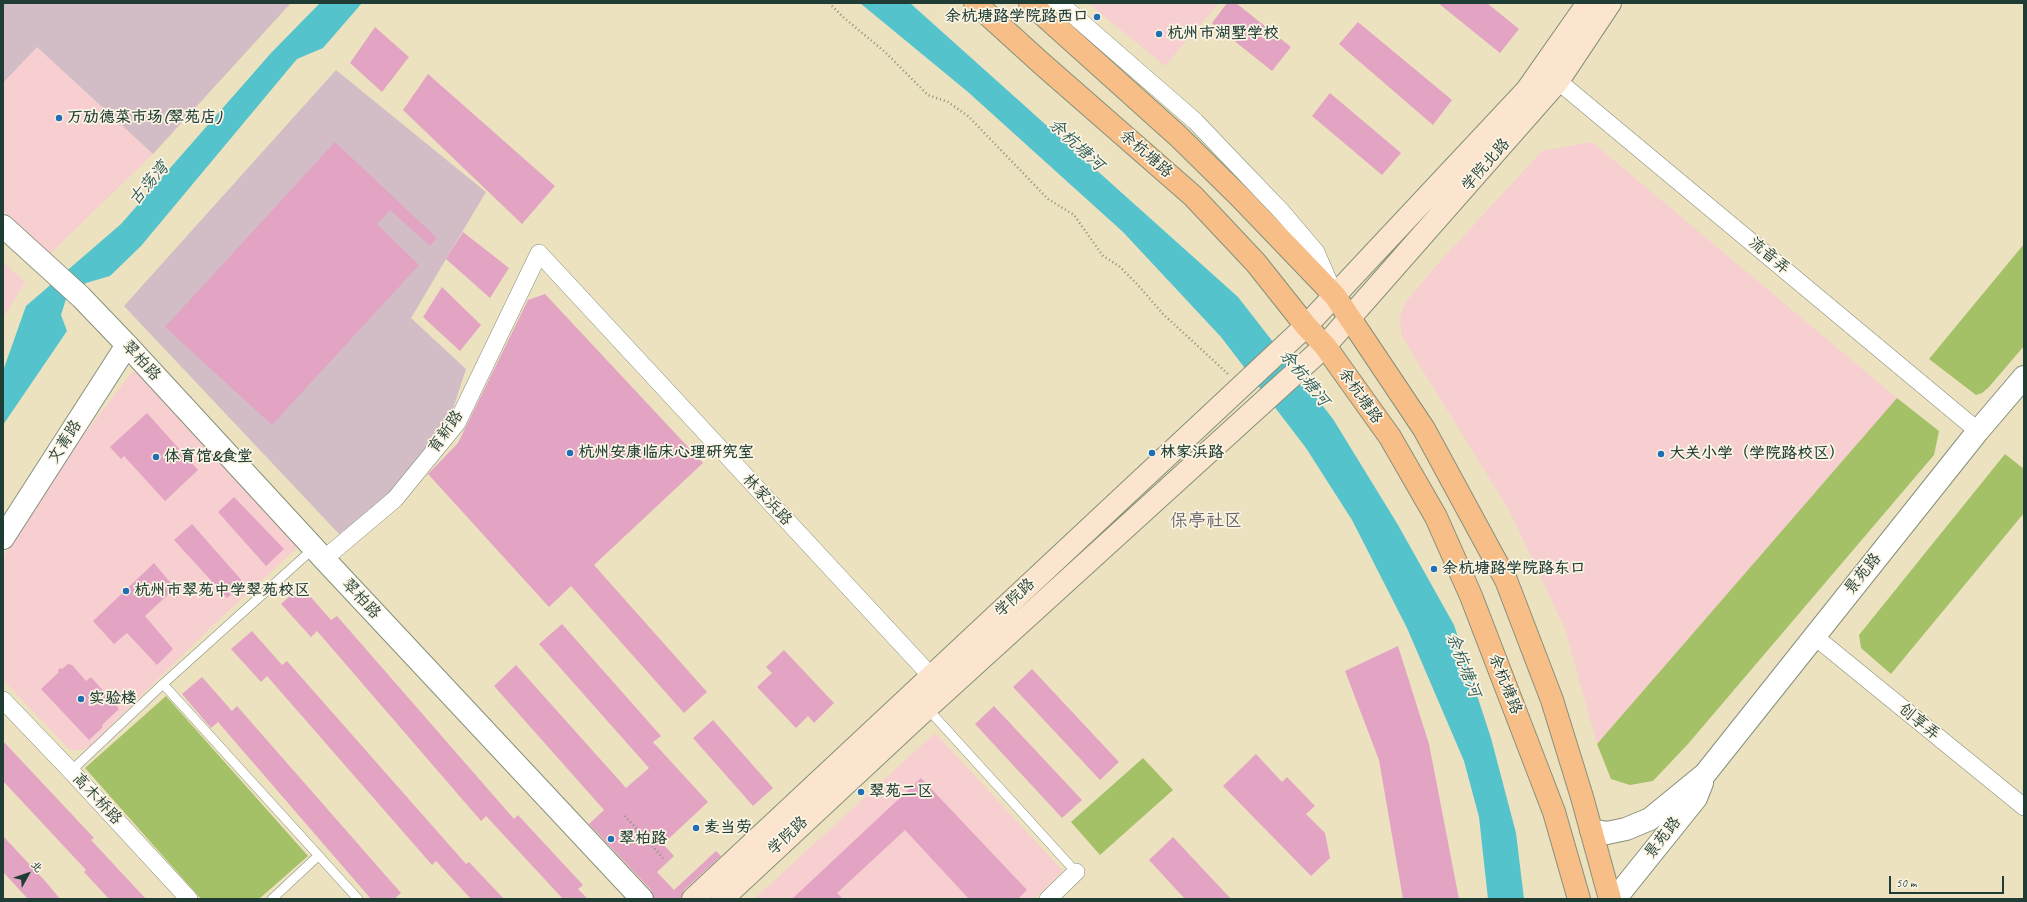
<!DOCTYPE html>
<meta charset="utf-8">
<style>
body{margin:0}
#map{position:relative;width:2027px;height:902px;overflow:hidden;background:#ece2c0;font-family:Caveat,"LXGW WenKai TC",sans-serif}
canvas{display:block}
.frame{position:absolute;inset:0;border:4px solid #1f3d34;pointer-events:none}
.north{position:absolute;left:8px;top:854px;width:40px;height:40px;-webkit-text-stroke:3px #fcf5e5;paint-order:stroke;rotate:50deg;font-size:11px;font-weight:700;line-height:16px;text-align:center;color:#1f3d34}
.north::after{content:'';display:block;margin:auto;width:14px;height:18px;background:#1f3d34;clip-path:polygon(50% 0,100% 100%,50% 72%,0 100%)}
.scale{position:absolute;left:1889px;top:876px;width:115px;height:18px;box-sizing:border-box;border:2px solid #1f3d34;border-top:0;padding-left:5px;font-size:12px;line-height:14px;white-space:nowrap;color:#1f3d34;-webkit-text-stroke:3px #fcf5e5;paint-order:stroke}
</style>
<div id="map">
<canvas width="2027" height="902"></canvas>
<div class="frame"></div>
<div class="north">北</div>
<div class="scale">50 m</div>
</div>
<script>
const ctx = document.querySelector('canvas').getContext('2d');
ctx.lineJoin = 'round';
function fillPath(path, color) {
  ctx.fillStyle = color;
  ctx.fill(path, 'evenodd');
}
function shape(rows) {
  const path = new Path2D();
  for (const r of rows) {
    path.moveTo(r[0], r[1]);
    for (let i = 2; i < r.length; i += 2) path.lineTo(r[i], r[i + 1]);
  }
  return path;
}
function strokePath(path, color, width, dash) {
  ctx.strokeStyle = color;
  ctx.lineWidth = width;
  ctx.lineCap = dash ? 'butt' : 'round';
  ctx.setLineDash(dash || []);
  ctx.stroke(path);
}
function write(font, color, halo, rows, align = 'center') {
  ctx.font = font + ' Caveat,"LXGW WenKai TC",sans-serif';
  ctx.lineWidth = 3.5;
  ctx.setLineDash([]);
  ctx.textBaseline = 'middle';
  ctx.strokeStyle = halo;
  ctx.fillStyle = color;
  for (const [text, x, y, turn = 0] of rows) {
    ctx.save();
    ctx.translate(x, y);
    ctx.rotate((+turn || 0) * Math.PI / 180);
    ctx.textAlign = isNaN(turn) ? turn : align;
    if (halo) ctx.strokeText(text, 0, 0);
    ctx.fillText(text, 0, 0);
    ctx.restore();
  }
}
fillPath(shape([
 [1088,3,1219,3,1165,66],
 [37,46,153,154,50,254,3,211,3,83],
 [1592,142,1897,398,1597,744,1565,629,1509,510,1410,350,1401,333,1400,317,1405,303,1434,268,1542,151],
 [3,262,25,282,3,319],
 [132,372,141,373,298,547,213,625,91,745,82,750,70,750,3,680,3,558,41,495,67,457],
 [935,733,1063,871,1034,899,754,899]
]), '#f7cfd1');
fillPath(shape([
 [3,3,291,3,153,154,37,47,3,83],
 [336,70,486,192,411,318,466,369,450,418,385,499,339,534,124,306]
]), '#d2bdc6');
fillPath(shape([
 [2024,244,2024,346,1989,387,1982,393,1976,395,1929,359],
 [1897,398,1939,431,1934,455,1688,744,1653,781,1630,785,1611,779,1597,744],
 [2005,454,2024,469,2024,513,1891,674,1861,648,1859,635],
 [166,696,308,856,259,899,201,899,85,768],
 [1143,758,1173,790,1100,855,1071,822]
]), '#a5c168');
fillPath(shape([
 [320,3,362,3,323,48,297,59,141,246,110,276,86,283,66,299,61,315,67,331,3,425,3,371,26,306,121,224,271,53],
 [860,3,910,3,1238,297,1333,419,1398,525,1454,625,1491,738,1516,833,1524,899,1488,899,1479,817,1464,761,1407,628,1352,520,1306,448,1221,337,1123,232,968,92]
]), '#55c3cb');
fillPath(shape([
 [1227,3,1236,3,1291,47,1272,71,1212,23],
 [1438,3,1487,3,1519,29,1500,53],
 [1358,22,1452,100,1433,125,1339,44],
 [375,27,409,57,382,92,350,63],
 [428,74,555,186,522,224,403,110],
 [1330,93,1401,153,1382,175,1312,116],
 [335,142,437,238,430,246,390,210,377,224,419,265,272,425,165,327],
 [463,232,509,268,490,298,446,259],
 [442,287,481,325,460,351,423,317],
 [545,294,703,463,594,565,707,692,684,713,571,586,549,607,428,474,458,443,528,300],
 [147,413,198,470,165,501,124,456,121,459,110,447],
 [234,497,284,549,266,566,218,512],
 [192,524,244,583,227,598,174,540],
 [154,563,175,588,145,616,173,649,157,665,127,633,114,644,93,621],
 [301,586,331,620,337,616,514,819,518,815,583,885,578,889,588,899,563,899,486,816,481,821,317,631,311,637,281,604],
 [562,624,661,736,653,742,708,802,663,844,674,856,657,872,674,890,716,851,721,856,684,890,681,899,654,899,651,890,589,824,604,810,494,686,516,665,626,788,649,768,539,644],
 [252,631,282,665,287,661,466,864,469,862,504,899,471,899,436,861,432,865,267,676,261,682,231,649],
 [1398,646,1429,744,1459,899,1403,899,1379,760,1345,671],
 [784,650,834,703,814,723,808,716,796,728,757,687,772,673,766,667],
 [68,664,72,665,86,681,91,677,119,709,102,725,103,727,89,740,41,689,58,673,59,668,62,669],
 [1032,669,1119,762,1100,780,1013,687],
 [202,677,232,711,237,706,401,893,394,899,371,899,218,722,211,728,182,694],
 [994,706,1082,800,1062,818,975,724],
 [713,720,773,788,753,806,693,738],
 [3,741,94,838,91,840,146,899,109,899,84,872,86,870,3,781],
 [1256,754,1282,782,1287,777,1315,806,1306,814,1325,833,1330,858,1311,876,1223,786],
 [921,778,1027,890,1018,899,969,899,905,830,837,893,843,899,792,899],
 [3,836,46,882,60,899,28,899,3,872],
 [1173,837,1231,899,1185,899,1149,860]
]), '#e3a4c3');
const service = shape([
 [163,684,358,899],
 [927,708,1076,872],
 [71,771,163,684,314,548],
 [272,899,318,856]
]);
const minor = shape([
 [1056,3,1064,7,1195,121,1238,166,1282,212,1316,252,1332,289],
 [1558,81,1978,431],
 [324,559,395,499,457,423,539,253,931,676],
 [1814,636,2024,807],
 [3,700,71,771,189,899],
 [1048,899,1076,872]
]);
const tertiary = shape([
 [3,226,81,297,127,345,324,559,642,899],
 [3,538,127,345],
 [1591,830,1607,833,1626,829,1650,819,1705,774,1978,431,2024,377],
 [1615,899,1696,798,1702,783]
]);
const secondary = shape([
 [693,899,1306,326,1527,90,1588,3],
 [722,899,927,708,1325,346,1558,81,1610,3]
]);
const primary = shape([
 [975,3,1041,63,1193,196,1256,263,1306,326,1325,346,1390,437,1436,517,1471,596,1554,812,1579,899],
 [1030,3,1178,136,1240,197,1335,296,1424,429,1506,580,1552,700,1582,797,1610,899]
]);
strokePath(service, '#86907a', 10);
strokePath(minor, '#86907a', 18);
strokePath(tertiary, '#86907a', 24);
strokePath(secondary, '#86907a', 24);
strokePath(primary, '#86907a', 24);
strokePath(shape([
 [829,3,843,17,885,52,928,95,948,102,968,116,1048,199,1074,215,1103,256,1119,266,1137,284,1163,314,1228,374],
 [625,816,663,858]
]), '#86907a', 2.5, [1, 3]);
strokePath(service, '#fff', 9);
strokePath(minor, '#fff', 17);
strokePath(tertiary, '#fff', 22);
strokePath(secondary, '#fce5cf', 22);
strokePath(primary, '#f7be88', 22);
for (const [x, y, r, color] of [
 [1097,17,4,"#1f6fb2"],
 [1159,34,4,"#1f6fb2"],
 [59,118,4,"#1f6fb2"],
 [570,453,4,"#1f6fb2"],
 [1152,453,4,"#1f6fb2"],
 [1661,454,4,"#1f6fb2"],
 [156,457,4,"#1f6fb2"],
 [1434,569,4,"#1f6fb2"],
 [126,591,4,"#1f6fb2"],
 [81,699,4,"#1f6fb2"],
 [861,792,4,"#1f6fb2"],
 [696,828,4,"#1f6fb2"],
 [611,839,4,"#1f6fb2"]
]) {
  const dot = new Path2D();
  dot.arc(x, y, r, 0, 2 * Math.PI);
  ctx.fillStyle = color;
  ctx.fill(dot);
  strokePath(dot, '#fcf5e5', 1.5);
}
write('bold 16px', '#1f3d34', '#fcf5e5', [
 ["余杭塘路学院路西口",1089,17,"right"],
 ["杭州市湖墅学校",1167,34],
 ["万劢德菜巿场(翠苑店)",67,118],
 ["杭州安康临床心理研究室",578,453],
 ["林家浜路",1160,453],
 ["大关小学（学院路校区）",1669,454],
 ["体育馆&食堂",164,457],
 ["余杭塘路学院路东口",1442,569],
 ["杭州市翠苑中学翠苑校区",134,591],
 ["实验楼",89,699],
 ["翠苑二区",869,792],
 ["麦当劳",704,828],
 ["翠柏路",619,839]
], 'left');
write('16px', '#1f3d34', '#fcf5e5', [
 ["余杭塘路",1146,154,41],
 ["学院北路",1486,165,-49],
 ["流音弄",1769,256,40],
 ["翠柏路",141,361,47],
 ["余杭塘路",1360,396,55],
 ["育新路",446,432,-55],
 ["文菁路",65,442,-57],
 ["林家浜路",767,500,47],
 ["景苑路",1863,574,-51],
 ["学院路",1015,598,-43],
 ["翠柏路",361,599,47],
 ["余杭塘路",1505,684,68],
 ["创享弄",1919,722,39],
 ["高木桥路",97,799,47],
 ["学院路",788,836,-43],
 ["景苑路",1663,838,-52]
]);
write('italic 17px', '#2c5e5a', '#fcf5e5', [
 ["余杭塘河",1076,145,43],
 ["古荡湾",149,184,-49],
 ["余杭塘河",1304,378,51],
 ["余杭塘河",1463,665,69]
]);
write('18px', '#646166', '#fcf5e5', [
 ["保亭社区",1206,521]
]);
</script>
